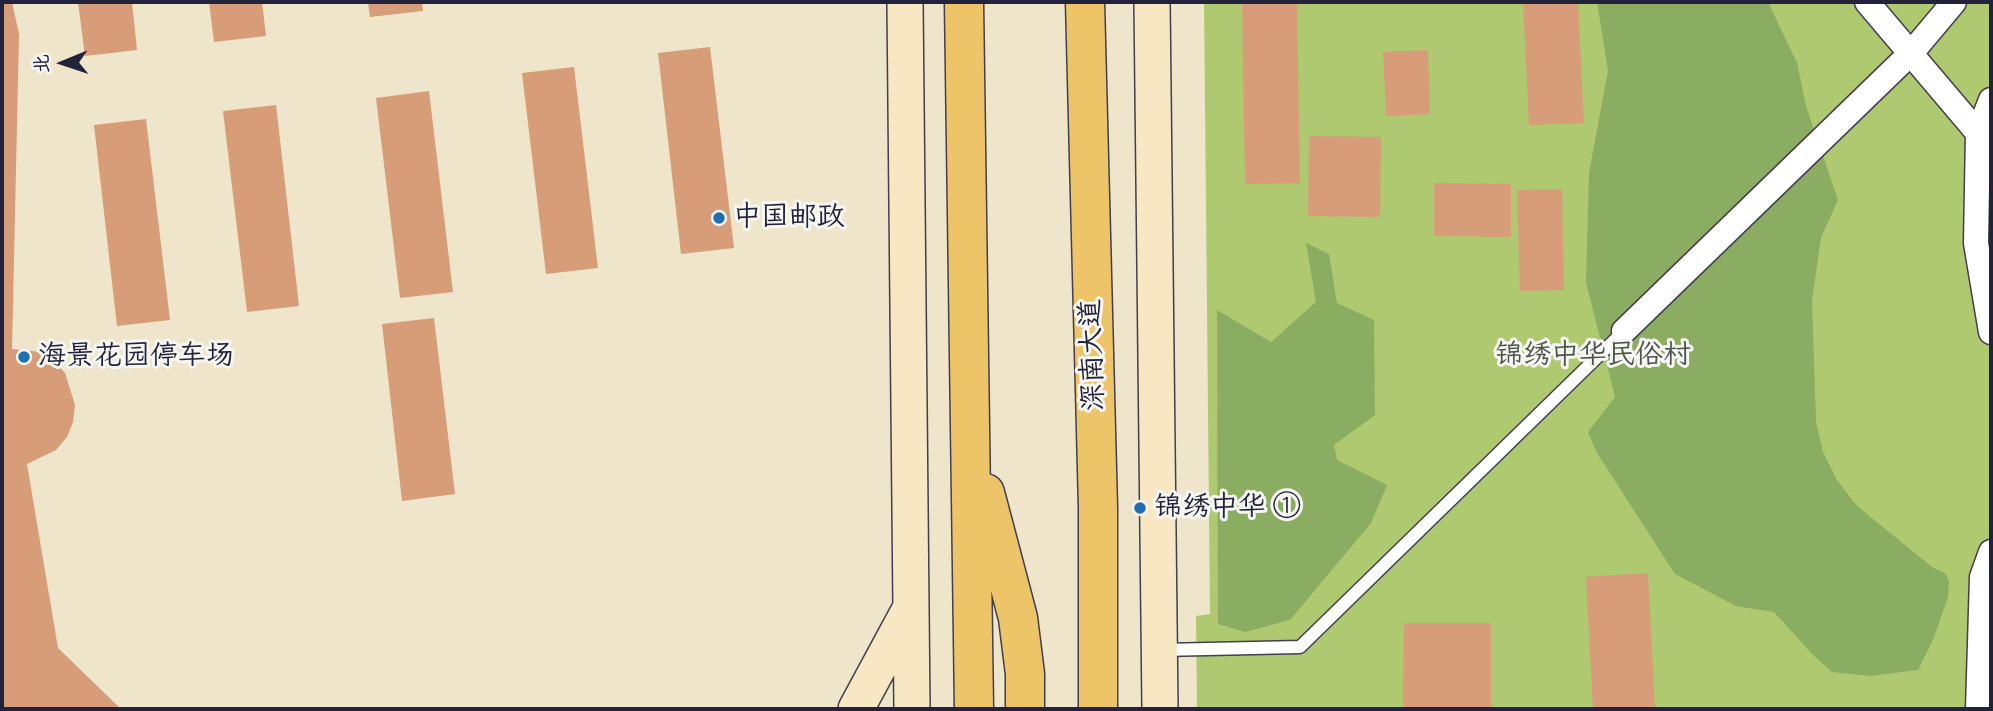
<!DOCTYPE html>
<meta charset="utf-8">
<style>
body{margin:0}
#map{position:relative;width:1993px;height:711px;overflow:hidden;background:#efe5ca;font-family:Caveat,"LXGW WenKai TC",sans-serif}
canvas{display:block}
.frame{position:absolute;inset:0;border:4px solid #22223b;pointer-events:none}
.north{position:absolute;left:28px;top:28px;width:70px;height:70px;-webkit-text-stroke:5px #f6f6f2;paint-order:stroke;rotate:268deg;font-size:19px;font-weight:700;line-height:28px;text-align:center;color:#22223b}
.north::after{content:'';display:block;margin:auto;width:24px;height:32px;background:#22223b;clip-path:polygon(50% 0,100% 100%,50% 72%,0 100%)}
</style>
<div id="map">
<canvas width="1993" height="711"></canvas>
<div class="frame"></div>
<div class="north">北</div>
</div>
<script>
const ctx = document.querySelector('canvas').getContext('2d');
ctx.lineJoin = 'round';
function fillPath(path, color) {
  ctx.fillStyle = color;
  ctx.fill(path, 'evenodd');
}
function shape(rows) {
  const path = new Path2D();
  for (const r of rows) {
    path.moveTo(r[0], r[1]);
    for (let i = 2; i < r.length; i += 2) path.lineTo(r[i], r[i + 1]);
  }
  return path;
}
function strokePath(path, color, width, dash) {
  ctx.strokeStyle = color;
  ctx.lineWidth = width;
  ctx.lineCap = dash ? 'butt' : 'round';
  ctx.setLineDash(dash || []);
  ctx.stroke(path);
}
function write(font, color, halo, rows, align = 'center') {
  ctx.font = font + ' Caveat,"LXGW WenKai TC",sans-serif';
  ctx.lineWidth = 6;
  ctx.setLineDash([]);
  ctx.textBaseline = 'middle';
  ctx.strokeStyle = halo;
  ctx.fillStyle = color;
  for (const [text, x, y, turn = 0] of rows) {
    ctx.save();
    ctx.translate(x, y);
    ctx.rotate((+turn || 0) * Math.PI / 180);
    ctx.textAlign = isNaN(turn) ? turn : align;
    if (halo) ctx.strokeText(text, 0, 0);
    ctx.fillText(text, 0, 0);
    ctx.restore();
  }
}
fillPath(shape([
 [1204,2,1991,2,1991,709,1197,709,1196,616,1210,614]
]), '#aec96f');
fillPath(shape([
 [1597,2,1768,2,1797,63,1806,106,1838,200,1821,238,1812,300,1816,422,1823,452,1837,480,1857,506,1932,567,1945,573,1949,581,1948,597,1933,640,1918,670,1870,676,1832,672,1813,655,1774,612,1736,606,1675,574,1597,453,1588,432,1615,397,1586,282,1589,173,1608,71],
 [1306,243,1329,254,1337,303,1374,320,1375,415,1334,445,1337,460,1387,485,1371,523,1290,620,1245,632,1218,624,1217,310,1271,342,1316,302]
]), '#8aad62');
fillPath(shape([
 [2,2,12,2,19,34,12,349,40,352,54,361,65,373,75,405,73,422,67,437,56,450,27,464,58,648,121,709,2,709],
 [78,2,132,2,137,50,85,56],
 [209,2,262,2,266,36,214,42],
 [368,2,422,2,423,11,370,17],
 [1242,2,1297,2,1300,183,1245,184],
 [1523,2,1578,2,1584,123,1529,125],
 [710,47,734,248,681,254,658,53],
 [1428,50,1430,114,1386,116,1383,52],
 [574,67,598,268,546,274,522,73],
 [429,91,453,292,400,298,376,98],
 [276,105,299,306,247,312,223,111],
 [146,119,170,320,117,326,94,125],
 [1309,136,1381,137,1380,217,1308,216],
 [1434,183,1511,184,1511,237,1434,236],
 [1562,189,1564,290,1520,291,1517,190],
 [434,318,455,494,402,501,382,324],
 [1648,573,1655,709,1593,709,1586,577],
 [1404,623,1491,623,1491,709,1403,709]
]), '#d69d78');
const lane = shape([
 [1161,650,1300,647,1624,331]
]);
const street = shape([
 [1867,2,1978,133],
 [1991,100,1978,133,1976,243,1991,332],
 [1624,331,1912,52,1954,2],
 [1978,709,1982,577,1991,552]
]);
const secondary = shape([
 [905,2,912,709],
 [1152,2,1160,709],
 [856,709,910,609]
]);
const primary = shape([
 [964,2,974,709],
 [1085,2,1098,508,1098,709],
 [985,493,1018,618,1025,674,1025,709]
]);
strokePath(lane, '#413f50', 15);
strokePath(street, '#413f50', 27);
strokePath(secondary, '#413f50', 38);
strokePath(primary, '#413f50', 41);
strokePath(lane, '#fff', 12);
strokePath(street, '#fff', 24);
strokePath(secondary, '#f8e7c3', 35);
strokePath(primary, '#eec469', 38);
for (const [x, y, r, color] of [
 [719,218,7,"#1f6fb2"],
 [24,357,7,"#1f6fb2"],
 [1140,508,7,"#1f6fb2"]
]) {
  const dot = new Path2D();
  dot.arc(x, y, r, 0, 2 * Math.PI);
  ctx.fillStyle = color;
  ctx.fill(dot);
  strokePath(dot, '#f6f6f2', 2.5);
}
write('28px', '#22223b', '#f6f6f2', [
 ["中国邮政",733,218],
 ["海景花园停车场",38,357],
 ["锦绣中华 ①",1154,508]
], 'left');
write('28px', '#22223b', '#f6f6f2', [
 ["深南大道",1093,355,-92]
]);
write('28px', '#4c544b', '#f6f6f2', [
 ["锦绣中华民俗村",1593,356]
]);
</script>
